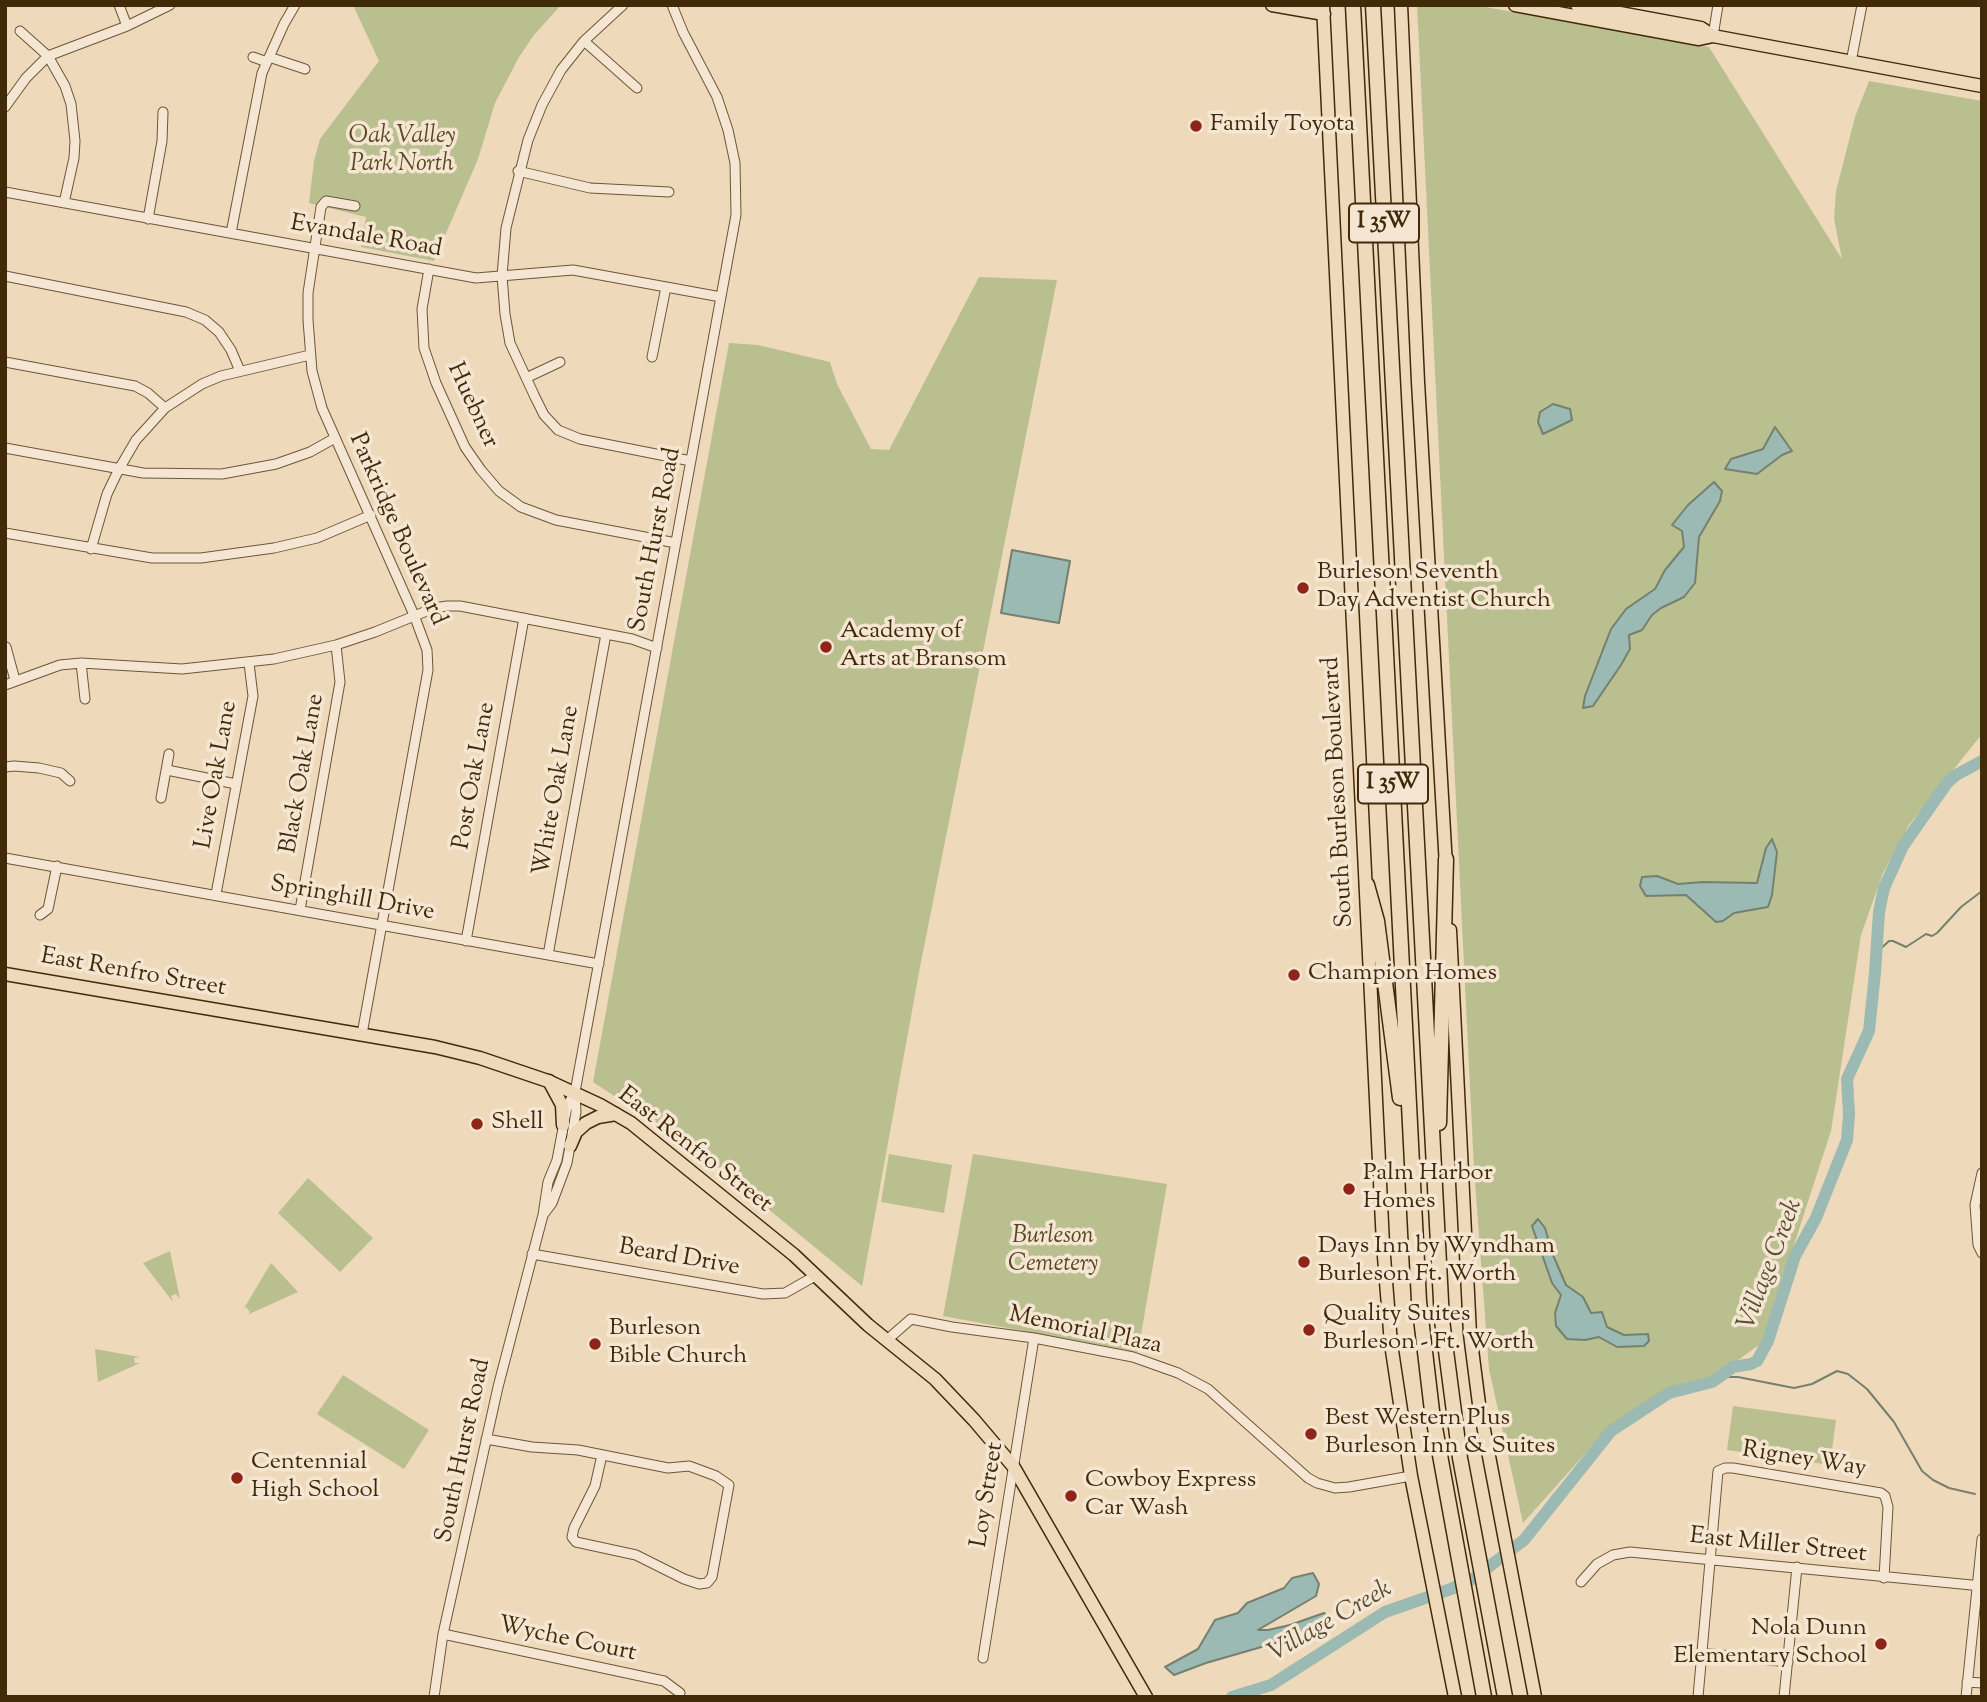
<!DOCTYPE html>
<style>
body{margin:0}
#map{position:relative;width:1987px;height:1702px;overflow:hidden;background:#efd9bb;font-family:"Sorts Mill Goudy",serif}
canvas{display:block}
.frame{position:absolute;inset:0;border:7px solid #412a08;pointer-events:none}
</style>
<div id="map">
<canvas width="1987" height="1702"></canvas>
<div class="frame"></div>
</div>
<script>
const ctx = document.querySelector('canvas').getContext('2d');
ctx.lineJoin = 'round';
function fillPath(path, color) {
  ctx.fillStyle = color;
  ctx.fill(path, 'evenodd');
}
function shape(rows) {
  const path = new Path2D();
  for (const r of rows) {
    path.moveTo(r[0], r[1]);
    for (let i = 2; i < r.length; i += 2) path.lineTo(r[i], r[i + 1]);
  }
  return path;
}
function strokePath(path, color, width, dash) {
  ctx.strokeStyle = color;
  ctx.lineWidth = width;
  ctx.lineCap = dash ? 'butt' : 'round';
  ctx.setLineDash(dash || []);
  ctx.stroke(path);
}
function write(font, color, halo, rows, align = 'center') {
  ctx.font = font + ' "Sorts Mill Goudy",serif';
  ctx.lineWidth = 7;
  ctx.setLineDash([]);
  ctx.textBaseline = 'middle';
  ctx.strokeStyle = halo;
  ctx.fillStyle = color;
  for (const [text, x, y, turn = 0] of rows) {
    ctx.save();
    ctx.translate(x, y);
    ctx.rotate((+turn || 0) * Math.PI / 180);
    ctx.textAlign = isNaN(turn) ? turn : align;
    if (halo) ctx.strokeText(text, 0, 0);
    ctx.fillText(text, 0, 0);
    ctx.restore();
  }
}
fillPath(shape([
 [353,5,561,5,534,35,519,57,495,103,478,159,434,261,361,247,366,217,309,203,314,161,320,139,379,61],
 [1417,5,1474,5,1709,47,1842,259,1834,219,1836,191,1855,117,1869,81,1982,101,1982,734,1909,825,1883,873,1861,935,1831,1131,1762,1343,1710,1380,1670,1389,1610,1426,1523,1523,1489,1369,1474,1169],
 [979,277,1057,280,920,967,862,1286,700,1153,593,1082,729,343,758,345,830,362,837,384,871,449,889,450],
 [889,1154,952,1165,944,1213,881,1202],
 [973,1154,1167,1184,1138,1352,943,1316],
 [308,1178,373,1238,340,1272,278,1213],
 [170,1251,180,1299,176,1294,171,1296,173,1302,143,1263],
 [271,1263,298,1292,247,1315,250,1312,246,1307,243,1310],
 [95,1349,140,1357,134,1358,135,1363,140,1363,98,1382],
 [343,1375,429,1430,404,1469,317,1414],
 [1733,1406,1836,1420,1830,1465,1727,1450]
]), '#babf90');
const water = shape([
 [1553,404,1570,409,1572,420,1543,434,1538,422,1540,412,1553,404],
 [1775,427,1792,451,1782,455,1757,474,1725,469,1731,459,1763,449,1775,427],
 [1714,482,1722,491,1720,501,1699,537,1695,583,1684,597,1661,608,1652,615,1642,630,1629,635,1630,649,1621,665,1593,706,1583,708,1585,696,1611,629,1626,609,1655,589,1665,570,1684,547,1682,531,1672,525,1688,505,1714,482],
 [1012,550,1070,561,1059,623,1001,613,1012,550],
 [1772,839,1777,852,1772,895,1768,907,1734,913,1723,921,1716,922,1686,895,1646,896,1640,886,1642,877,1657,876,1678,884,1703,882,1757,883,1766,848,1772,839],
 [1538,1219,1545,1228,1553,1255,1566,1285,1583,1297,1591,1313,1602,1312,1607,1327,1624,1335,1648,1334,1649,1341,1644,1346,1617,1347,1599,1337,1585,1340,1567,1339,1556,1326,1555,1313,1561,1295,1552,1283,1532,1226,1538,1219],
 [1313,1573,1319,1584,1316,1596,1258,1630,1268,1630,1290,1625,1324,1613,1330,1618,1322,1625,1303,1635,1206,1663,1174,1675,1165,1667,1198,1649,1215,1620,1238,1613,1247,1603,1284,1588,1292,1578,1313,1573]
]);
fillPath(water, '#9abab3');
strokePath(water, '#76806f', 2);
strokePath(shape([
 [1877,952,1889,941,1893,941,1906,947,1926,934,1932,936,1937,933,1961,907,1982,891],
 [1720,1377,1738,1377,1794,1388,1812,1384,1837,1371,1848,1374,1867,1389,1894,1422,1922,1471,1933,1480,1949,1488,1975,1494]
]), '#76806f', 2);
strokePath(shape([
 [1232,1697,1271,1685,1385,1612,1451,1589,1474,1578,1524,1540,1611,1431,1669,1393,1712,1382,1733,1367,1751,1364,1757,1361,1768,1341,1795,1256,1816,1218,1847,1140,1849,1114,1847,1079,1869,1031,1875,973,1879,912,1884,888,1903,846,1947,783,1956,775,1982,761]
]), '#9abab3', 12);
const minor = shape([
 [119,5,127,26],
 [623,5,584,41,561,70,542,105,528,140,506,228,502,276,505,314,510,343,535,397,544,415,558,430,580,439,691,461],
 [20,31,48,56,65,86,71,104,75,141,74,158,64,203],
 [1713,36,1718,5],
 [584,41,637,88],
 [253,57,267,62],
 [269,57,305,69],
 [1851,62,1862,5],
 [5,107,26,78,48,56,127,26,170,5],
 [518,171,590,188,669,192],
 [5,192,476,278,573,270,721,297],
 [355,206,326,201,321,207,308,293,308,320,312,371,322,408,414,615,427,650,428,670,362,1034],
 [148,219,162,141,163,112],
 [231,233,262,73,284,24,295,5],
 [429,269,422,309,424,348,436,383,465,447,481,470,499,491,521,507,556,520,676,543],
 [5,276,186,312,205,320,219,332,231,350,240,371],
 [652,357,666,287],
 [5,362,135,386,148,393,165,408],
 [526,378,560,362],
 [5,448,143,473,222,474,276,464,310,452,335,438],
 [5,533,152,558,201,558,274,548,317,538,371,515],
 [91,549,107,494,119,469,136,440,165,408,202,384,221,376,310,355],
 [6,647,15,680],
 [81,663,85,699],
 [5,685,60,665,81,663,182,669,274,659,336,645,375,632,434,608,447,606,460,606,632,639,657,648],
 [5,767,14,766,39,768,61,773,70,781],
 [167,770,236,784],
 [161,798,169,754],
 [5,858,599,964],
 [216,894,253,696,249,663],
 [300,910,340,682,336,645],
 [40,915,48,909,57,866],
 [466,941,524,618],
 [548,955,606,634],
 [1982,1173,1975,1205,1978,1245,1982,1253],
 [543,1215,552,1203,567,1163,576,1112,575,1092,736,215,735,163,728,130,717,97,683,32,672,5],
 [532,1254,763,1294,785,1293,815,1276],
 [887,1340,911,1319,952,1327,1034,1338,1133,1357,1178,1373,1208,1389,1308,1478,1317,1483,1335,1488,1349,1487,1411,1476],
 [486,1439,532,1447,578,1450,668,1468,689,1466,716,1476,729,1485,712,1577,707,1583,699,1584,684,1579,636,1555,576,1542,572,1537,574,1528,595,1486,602,1455],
 [1581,1582,1597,1564,1613,1555,1630,1552,1982,1586],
 [443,1634,664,1681,680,1693],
 [1702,1653,1788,1662],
 [983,1658,1034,1338],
 [1967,1682,1982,1683],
 [434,1697,443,1634,498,1387,543,1215,548,1182,557,1160,567,1107,574,1093],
 [1698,1697,1718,1471,1725,1468,1733,1468,1881,1493,1885,1496,1888,1507,1884,1578],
 [1784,1697,1797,1567],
 [1966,1697,1982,1539]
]);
const major = shape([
 [1272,5,1324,14],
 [1323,5,1383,1244,1391,1344,1411,1476,1455,1697],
 [1401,5,1418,382,1446,866],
 [1515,5,1699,39,1713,36],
 [1577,5,1701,28,1713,36,1982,86],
 [1450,930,1470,1334,1479,1404,1535,1697],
 [5,974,435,1047,480,1058,548,1081,600,1105,631,1123,794,1255,868,1325,935,1379,974,1420,1013,1466,1146,1697],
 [549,1081,562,1105,563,1125],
 [570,1146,576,1132,586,1123,598,1117,616,1114]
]);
const highway = shape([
 [1353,5,1419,1301,1432,1411,1484,1697],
 [1373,5,1442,1320,1460,1458,1505,1697],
 [1367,885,1377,921,1400,1098],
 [1439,1123,1446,859]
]);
strokePath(minor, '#6c5635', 11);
strokePath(major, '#412a08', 15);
strokePath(highway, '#412a08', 17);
strokePath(minor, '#f5e6d3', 9);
strokePath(major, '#efd9bb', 12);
strokePath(highway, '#efd9bb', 14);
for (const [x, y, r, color] of [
 [1196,126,7,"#8f2418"],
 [1303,588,7,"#8f2418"],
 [826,647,7,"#8f2418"],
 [1294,975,7,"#8f2418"],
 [477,1124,7,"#8f2418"],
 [1349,1189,7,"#8f2418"],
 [1304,1262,7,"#8f2418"],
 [1309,1330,7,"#8f2418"],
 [595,1344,7,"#8f2418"],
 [1311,1434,7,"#8f2418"],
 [237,1478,7,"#8f2418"],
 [1071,1496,7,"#8f2418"],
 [1881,1644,7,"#8f2418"]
]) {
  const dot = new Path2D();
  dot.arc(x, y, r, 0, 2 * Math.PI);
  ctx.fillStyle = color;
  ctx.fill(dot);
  strokePath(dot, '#f5e6d3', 2.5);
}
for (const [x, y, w] of [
 [1384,223,70],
 [1393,784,70]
]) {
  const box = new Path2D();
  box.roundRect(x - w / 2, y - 19.5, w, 39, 5);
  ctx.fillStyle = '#f5e6d3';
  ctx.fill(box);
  strokePath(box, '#412a08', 2);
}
write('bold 23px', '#412a08', null, [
 ["I 35W",1384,223],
 ["I 35W",1393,784]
]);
write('24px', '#412a08', '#f5e6d3', [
 ["Family Toyota",1210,126],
 ["Burleson Seventh",1317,574],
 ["Day Adventist Church",1317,602],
 ["Academy of",840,633],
 ["Arts at Bransom",840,661],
 ["Champion Homes",1308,975],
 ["Shell",491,1124],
 ["Palm Harbor",1363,1175],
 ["Homes",1363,1203],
 ["Days Inn by Wyndham",1318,1248],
 ["Burleson Ft. Worth",1318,1276],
 ["Quality Suites",1323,1316],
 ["Burleson - Ft. Worth",1323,1344],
 ["Burleson",609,1330],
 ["Bible Church",609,1358],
 ["Best Western Plus",1325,1420],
 ["Burleson Inn & Suites",1325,1448],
 ["Centennial",251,1464],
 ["High School",251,1492],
 ["Cowboy Express",1085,1482],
 ["Car Wash",1085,1510],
 ["Nola Dunn",1867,1630,"right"],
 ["Elementary School",1867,1658,"right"]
], 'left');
write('italic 24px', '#594823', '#f5e6d3', [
 ["Oak Valley",402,138],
 ["Park North",402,166],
 ["Burleson",1053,1238],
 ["Cemetery",1053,1266]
]);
write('24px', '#412a08', '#f5e6d3', [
 ["Evandale Road",366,238,10],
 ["Huebner",471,406,65],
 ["Parkridge Boulevard",396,530,66],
 ["South Hurst Road",657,540,-79],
 ["Black Oak Lane",304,774,-80],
 ["Live Oak Lane",218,775,-80],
 ["Post Oak Lane",476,776,-80],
 ["White Oak Lane",558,791,-80],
 ["South Burleson Boulevard",1340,792,-93],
 ["Springhill Drive",352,900,10],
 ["East Renfro Street",133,974,10],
 ["East Renfro Street",694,1151,38],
 ["Beard Drive",679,1259,10],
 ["Memorial Plaza",1085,1332,12],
 ["South Hurst Road",465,1451,-78],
 ["Rigney Way",1804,1461,9],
 ["Loy Street",989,1495,-81],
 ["East Miller Street",1778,1547,6],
 ["Wyche Court",567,1641,12]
]);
write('italic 26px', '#574e33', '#f5e6d3', [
 ["Village Creek",1772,1265,-69],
 ["Village Creek",1331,1623,-30]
]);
</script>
